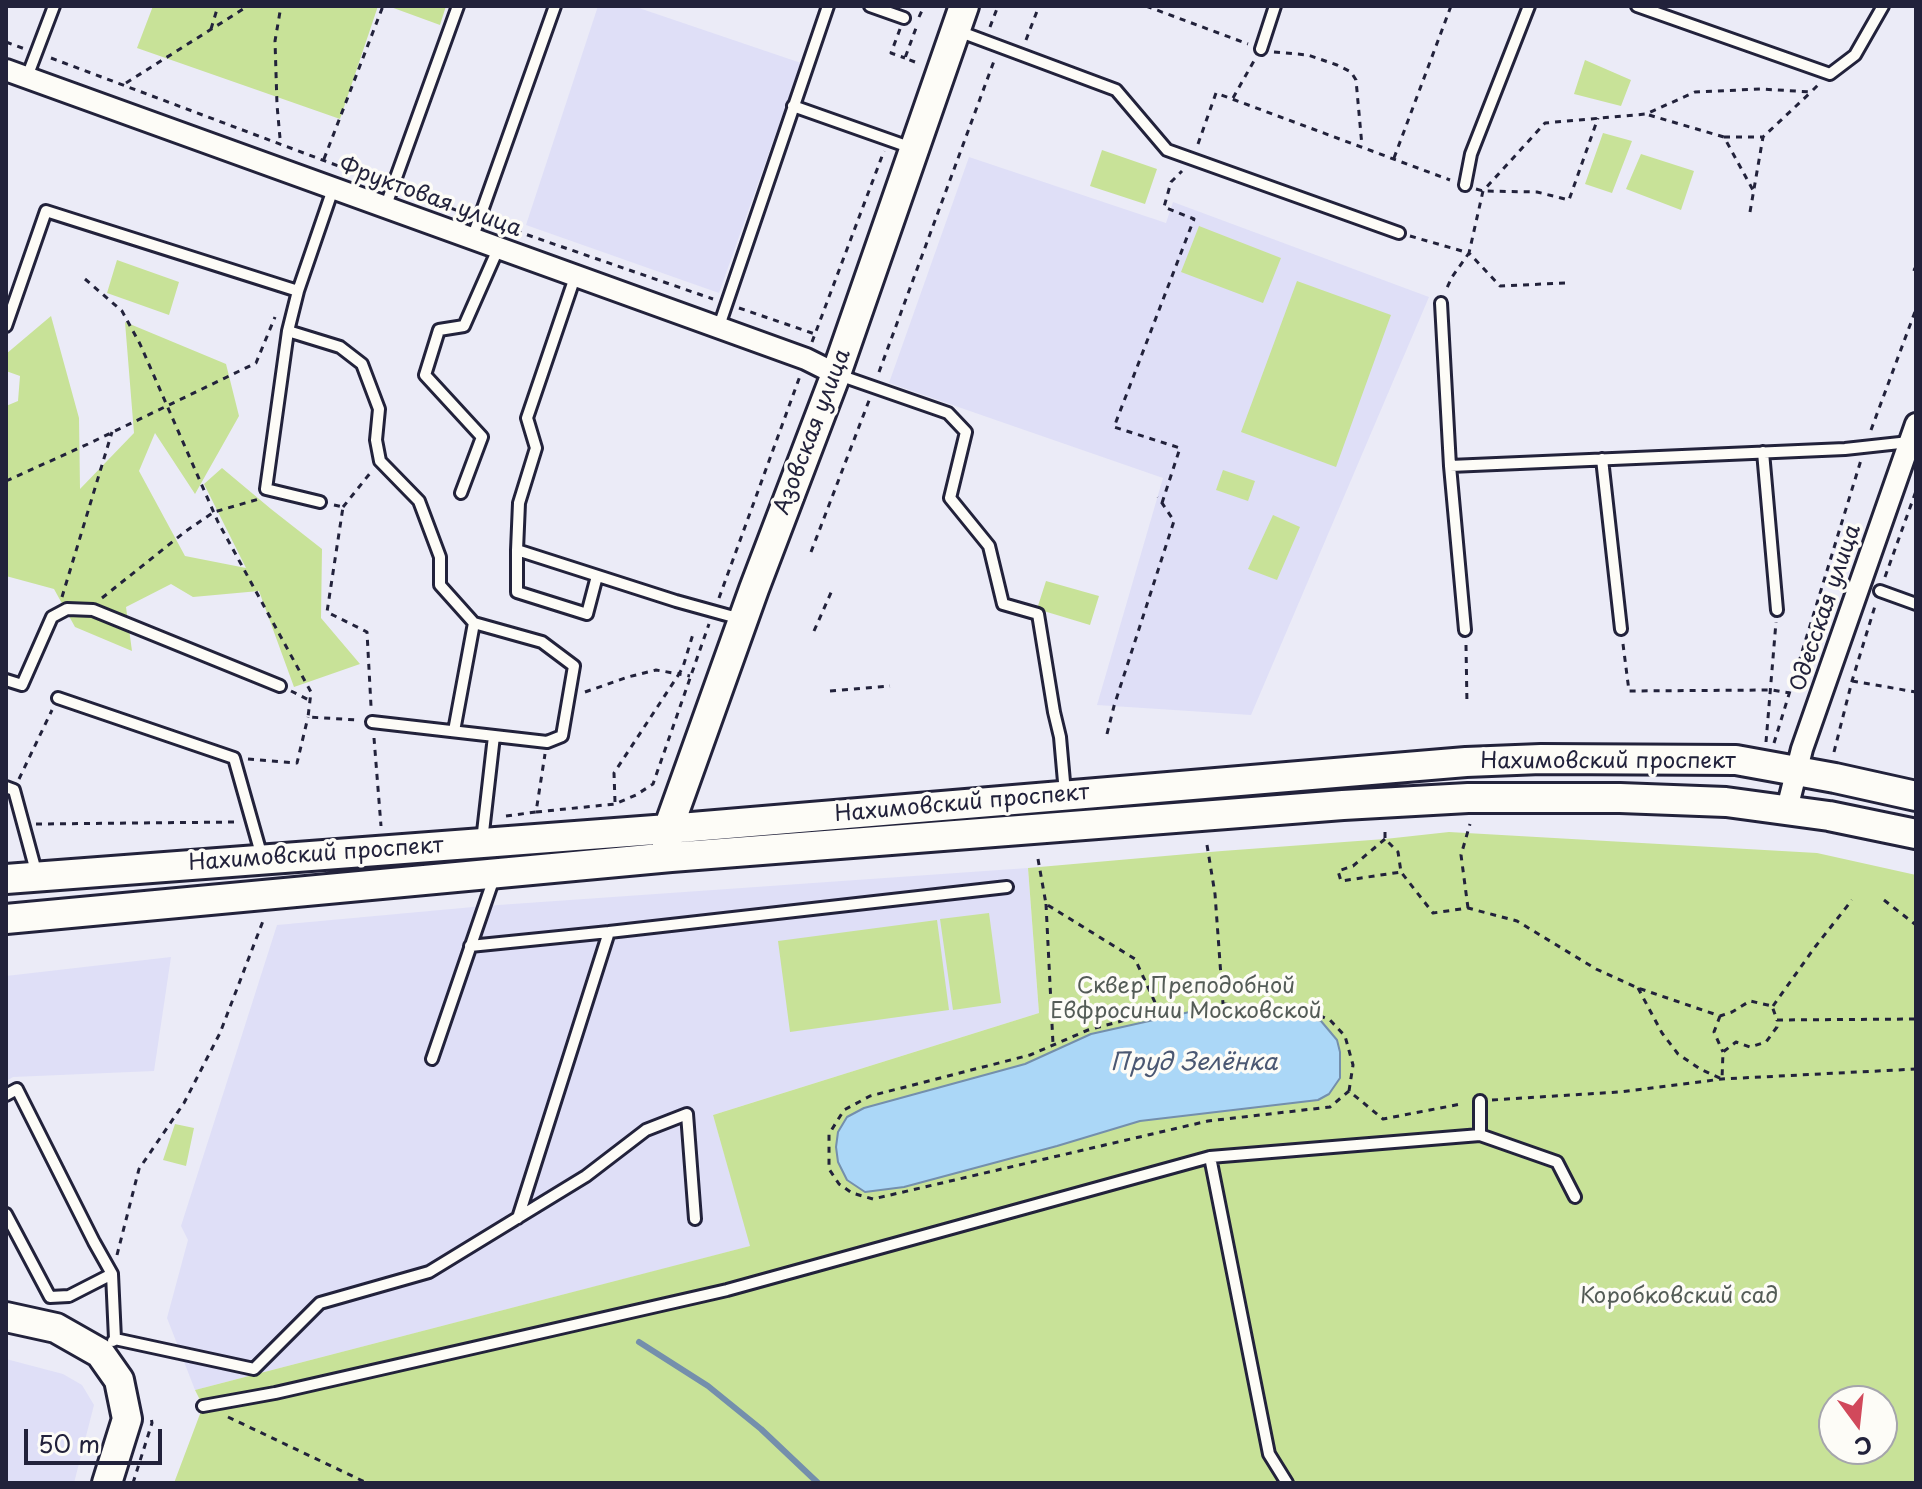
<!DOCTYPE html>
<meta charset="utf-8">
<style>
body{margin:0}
#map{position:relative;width:1922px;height:1489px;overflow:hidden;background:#ebebf7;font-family:"Playpen Sans",sans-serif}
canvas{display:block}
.frame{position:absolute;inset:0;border:8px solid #22223b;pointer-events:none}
.north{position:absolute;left:1818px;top:1385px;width:80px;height:80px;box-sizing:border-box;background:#fdfcf7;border:2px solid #a5a5ac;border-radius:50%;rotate:165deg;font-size:22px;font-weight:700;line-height:32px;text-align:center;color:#22223b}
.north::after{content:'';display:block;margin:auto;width:28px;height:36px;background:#d1495b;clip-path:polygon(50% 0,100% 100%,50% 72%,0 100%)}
.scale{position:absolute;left:24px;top:1429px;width:138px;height:36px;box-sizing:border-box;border:4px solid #22223b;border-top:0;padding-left:10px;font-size:24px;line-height:28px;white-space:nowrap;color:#22223b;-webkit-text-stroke:6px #fdfcf7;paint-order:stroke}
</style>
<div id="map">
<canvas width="1922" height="1489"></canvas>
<div class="frame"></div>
<div class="north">С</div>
<div class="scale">50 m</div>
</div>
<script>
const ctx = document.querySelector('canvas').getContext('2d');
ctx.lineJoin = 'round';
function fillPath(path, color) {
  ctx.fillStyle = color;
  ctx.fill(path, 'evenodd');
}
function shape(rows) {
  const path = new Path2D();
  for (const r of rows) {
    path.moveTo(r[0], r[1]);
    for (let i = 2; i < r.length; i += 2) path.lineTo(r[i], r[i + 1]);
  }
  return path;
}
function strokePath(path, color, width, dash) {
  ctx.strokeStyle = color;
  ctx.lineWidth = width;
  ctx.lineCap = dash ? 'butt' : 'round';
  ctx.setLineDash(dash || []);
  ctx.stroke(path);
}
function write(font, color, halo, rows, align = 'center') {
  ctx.font = font + ' "Playpen Sans",sans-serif';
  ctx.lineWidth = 7;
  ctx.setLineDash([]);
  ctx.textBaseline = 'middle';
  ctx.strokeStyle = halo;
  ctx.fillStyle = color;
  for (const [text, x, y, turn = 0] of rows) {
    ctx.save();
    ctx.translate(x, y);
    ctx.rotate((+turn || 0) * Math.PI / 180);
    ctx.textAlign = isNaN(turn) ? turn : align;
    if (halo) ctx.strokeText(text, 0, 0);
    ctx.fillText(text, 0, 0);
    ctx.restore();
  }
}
fillPath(shape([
 [598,6,633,6,801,63,719,293,526,225],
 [969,157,1166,223,1173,202,1429,297,1251,715,1097,705,1163,478,889,383],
 [1028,868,1039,1013,713,1115,751,1246,195,1390,167,1318,188,1240,181,1226,277,925,484,906],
 [171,957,154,1071,13,1077,6,1081,6,976],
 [6,1359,63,1374,82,1385,94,1405,74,1483,6,1483]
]), '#dfdff7');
fillPath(shape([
 [153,6,378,6,340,119,137,48],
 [388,6,446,6,440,25],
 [1585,60,1631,80,1621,106,1574,94],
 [1603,133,1632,141,1612,193,1585,184],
 [1102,150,1157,169,1145,204,1090,186],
 [1641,154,1694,171,1681,210,1626,189],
 [1199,226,1281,258,1263,303,1181,272],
 [117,260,179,282,169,315,107,293],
 [1297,281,1391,315,1336,467,1241,432],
 [51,316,79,418,80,489,134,433,125,322,226,364,239,416,195,494,155,433,139,471,185,556,246,568,204,484,222,468,271,509,322,549,321,618,360,664,294,687,259,591,193,597,171,584,126,607,132,651,75,627,54,589,6,576,6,406,18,401,20,376,6,371,6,354],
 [1223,470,1255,481,1248,501,1216,490],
 [1273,515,1300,527,1277,580,1248,569],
 [1046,581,1099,596,1090,625,1037,609],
 [1449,832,1817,853,1916,875,1916,1483,174,1483,203,1406,195,1390,750,1246,713,1115,1039,1013,1028,868,1222,851,1385,839],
 [1834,1401,1882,1401,1882,1449,1834,1449],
 [989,913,1001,1003,953,1010,940,919],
 [937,920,949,1010,790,1032,778,941],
 [175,1124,194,1128,186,1166,163,1160]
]), '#c8e298');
const water = shape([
 [1194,1011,1226,1011,1299,1015,1321,1021,1337,1040,1340,1052,1340,1078,1329,1094,1318,1100,1140,1121,1057,1146,904,1187,865,1192,847,1180,838,1162,836,1147,838,1132,847,1117,864,1108,1025,1064,1091,1034,1194,1011]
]);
fillPath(water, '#abd7f7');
strokePath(water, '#748fac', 2);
strokePath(shape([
 [639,1342,708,1386,761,1429,818,1483]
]), '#748fac', 6);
const lane = shape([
 [870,6,904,18],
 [1637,6,1830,74,1855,55,1883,6],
 [958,31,1116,90,1167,150,1399,233],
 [1261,49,1275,6],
 [27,77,54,6],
 [793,106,912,148],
 [1465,185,1471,154,1529,6],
 [385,208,458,6],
 [472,239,555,6],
 [575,277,527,418,536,448,519,503,517,550,676,601,741,619],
 [1441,303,1450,466],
 [6,326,46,211,298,291],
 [718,329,828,6],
 [288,331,340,347,362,364,379,409,376,440,380,461,419,501,440,557,440,585,474,623,542,642,574,666,562,736,547,742,372,722],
 [836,374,948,413,966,432,950,498,989,546,1003,604,1038,614,1054,712,1060,737,1065,793],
 [1763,452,1777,610],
 [1602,459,1621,629],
 [461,493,482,437,425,375,439,330,464,326,498,249],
 [320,502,266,489,288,331,298,291,333,189],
 [517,550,517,592,587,614,597,576],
 [1880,591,1916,604],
 [1465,630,1450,466,1845,449,1909,442],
 [6,680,22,685,52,617,67,609,93,610,280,686],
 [58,698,234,758,262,857],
 [454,731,474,623],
 [6,787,14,790,37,875],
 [482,841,494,736],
 [609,932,1007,887],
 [470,946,609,932,518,1218],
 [432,1059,494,878],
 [6,1095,17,1089,94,1242,112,1274,115,1339,113,1341],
 [1480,1135,1480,1101],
 [6,1214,50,1297,69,1296,112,1274],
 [115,1339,254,1369,320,1303,429,1272,586,1176,646,1130,687,1114,695,1219],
 [203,1406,275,1393,727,1290,1210,1157],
 [1287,1483,1269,1454,1210,1157,1480,1135,1557,1162,1575,1197]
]);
const street = shape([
 [6,70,806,359,836,374],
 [1787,809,1802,749,1916,424]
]);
const secondary = shape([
 [667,845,668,829,754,589,836,374,964,6],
 [6,879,668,829,1466,762,1541,759,1736,760,1835,778,1916,796],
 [6,919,671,857,1343,805,1468,798,1620,798,1726,802,1829,816,1916,834],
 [6,1317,56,1328,100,1353,119,1380,127,1419,107,1483]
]);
strokePath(lane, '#22223b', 16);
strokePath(street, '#22223b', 26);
strokePath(secondary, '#22223b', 34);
strokePath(shape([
 [1146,6,1248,44],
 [919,17,924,6],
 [990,27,998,6],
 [211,29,218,6],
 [900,29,891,53,905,58],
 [1026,40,1039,6],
 [6,42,25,49],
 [1274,52,1308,55,1337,65,1351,72,1356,80,1362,146],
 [51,58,381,182],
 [915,62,905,58,916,28],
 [126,83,248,6],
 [1233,98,1255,59],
 [1649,115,1724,137,1754,192],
 [1724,137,1763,137],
 [280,138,277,105,275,41,281,6],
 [1198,144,1216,93,1450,180],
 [1394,158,1451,6],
 [324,159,383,6],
 [1476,189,1483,191,1537,192,1569,200,1598,118],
 [406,192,467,214],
 [1750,212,1763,137,1810,93],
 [493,223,713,299],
 [1410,236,1469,253,1452,277,1446,290],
 [1913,269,1916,270],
 [85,279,122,311,140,344,218,522,311,692,308,717,357,720],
 [1565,283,1500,286,1469,253,1483,191,1545,123,1646,114,1695,92,1761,89,1811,92,1818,85],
 [739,308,815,334],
 [812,342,884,151],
 [879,372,994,61],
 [1871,430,1916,309],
 [6,481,88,444,256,363,275,317],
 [1162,503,1180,448,1114,427,1194,219,1164,207,1171,182,1182,171],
 [334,505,343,507,327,612,367,632,371,706],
 [343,507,371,472],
 [811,552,870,398],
 [1885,577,1916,491],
 [62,597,112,432],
 [102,598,186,531,214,512,259,499],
 [719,598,800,376],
 [814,631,833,588],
 [1623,644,1629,691,1772,690,1790,693],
 [1466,645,1467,705],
 [1852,681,1916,692],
 [291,691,309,700],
 [830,691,890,686],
 [585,692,628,677,656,670,679,674,683,667,693,634],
 [1107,734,1114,706,1174,521,1158,497],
 [374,738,381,826],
 [1766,742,1776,622],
 [1774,743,1861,460],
 [1834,752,1852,681,1875,606],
 [248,759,297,763,308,717],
 [19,779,52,710],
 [615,802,614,773,679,674,690,676],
 [536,812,615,804,636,795,653,784,709,624],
 [506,816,536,812,545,754],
 [36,824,236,822],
 [1385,832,1385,839,1398,852,1401,872,1433,913,1468,908,1517,921,1596,969,1638,988,1720,1016,1732,1012,1750,1001,1772,1006,1777,1020,1916,1019],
 [1385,839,1353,866,1338,871,1341,881,1401,872],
 [1207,845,1215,894,1223,1004],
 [1038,859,1046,904,1135,959,1159,1011],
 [1884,900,1916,925],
 [1046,904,1053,1044],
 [1468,908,1461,855,1470,824],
 [1638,988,1662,1033,1678,1054,1700,1069,1722,1079,1723,1052,1736,1042,1750,1047,1766,1042,1777,1027,1777,1020],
 [1773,1006,1815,947,1852,900],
 [1720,1016,1714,1032,1723,1052],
 [1349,1091,1353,1065,1345,1036,1330,1020,1311,1012,1223,1004,1159,1011,1088,1030,1030,1055,870,1096,844,1110,829,1134,829,1169,839,1184,852,1193,873,1199,1208,1121,1330,1107,1349,1091,1383,1119,1461,1104],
 [1492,1100,1619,1092,1722,1079,1916,1069],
 [117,1255,139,1169,184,1103,220,1033,263,921],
 [228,1417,367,1483],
 [133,1483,152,1423,151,1417]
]), '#22223b', 3, [6, 6]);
strokePath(lane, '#fdfcf7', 10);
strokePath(street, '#fdfcf7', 20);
strokePath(secondary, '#fdfcf7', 28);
write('22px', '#22223b', '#fdfcf7', [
 ["Фруктовая улица",430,198,20],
 ["Азовская улица",813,432,-69],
 ["Одесская улица",1826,608,-71],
 ["Нахимовский проспект",1608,762],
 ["Нахимовский проспект",962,804,-5],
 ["Нахимовский проспект",316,855,-4]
]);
write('22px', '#545c57', '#fdfcf7', [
 ["Сквер Преподобной",1186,987],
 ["Евфросинии Московской",1186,1012],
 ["Коробковский сад",1679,1297]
]);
write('italic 24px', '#4b5873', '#fdfcf7', [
 ["Пруд Зелёнка",1194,1063]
]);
</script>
